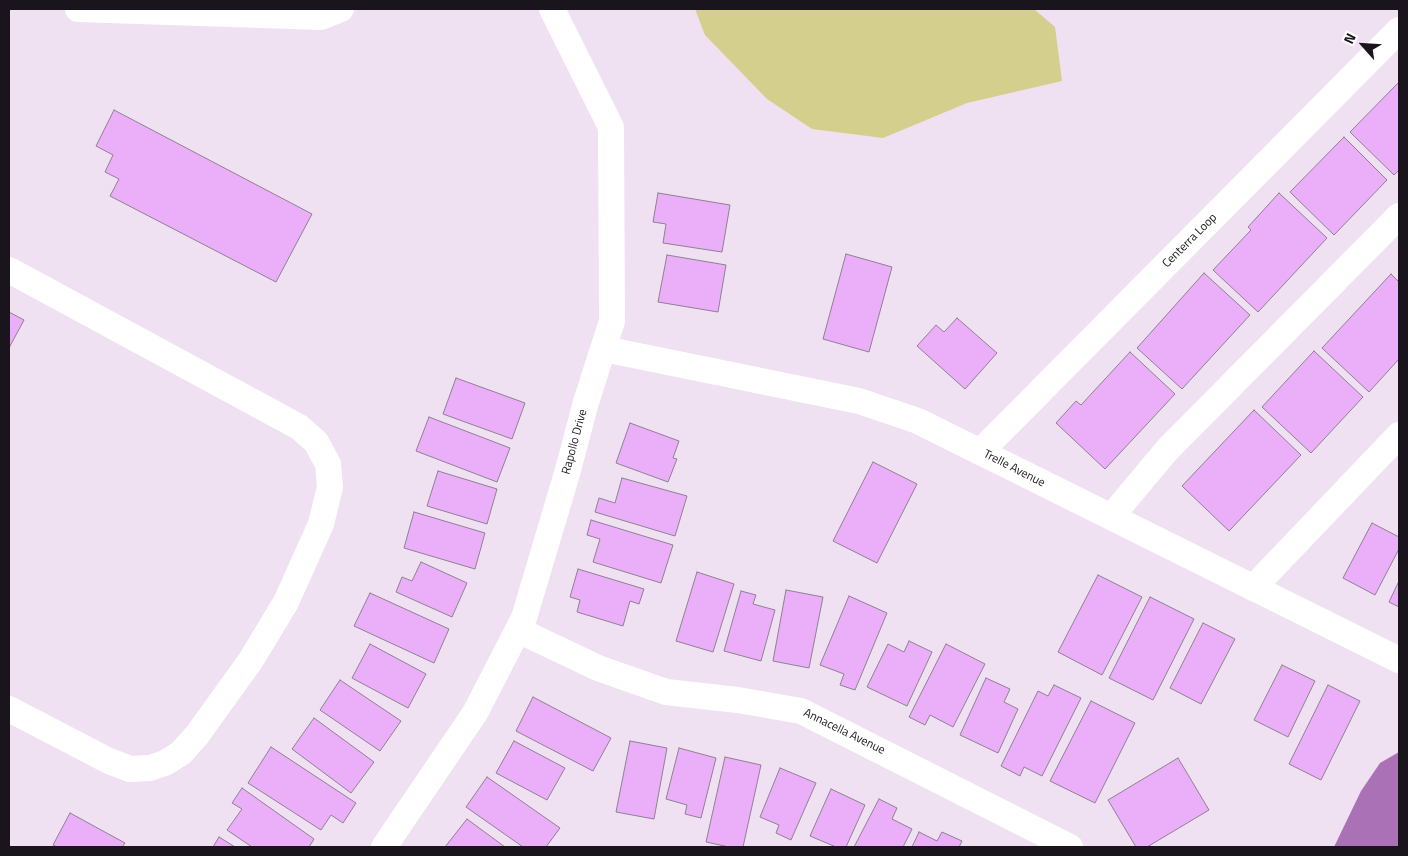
<!DOCTYPE html>
<style>
body{margin:0}
#map{position:relative;width:1408px;height:856px;overflow:hidden;background:#efe0f2;font-family:"Titillium Web",sans-serif}
canvas{display:block}
.frame{position:absolute;inset:0;border:10px solid #1a151c;pointer-events:none}
.north{position:absolute;left:1338px;top:20px;width:50px;height:50px;-webkit-text-stroke:4px #fff;paint-order:stroke;rotate:296deg;font-size:14px;font-weight:700;line-height:20px;text-align:center;color:#1a151c}
.north::after{content:'';display:block;margin:auto;width:18px;height:22px;background:#1a151c;clip-path:polygon(50% 0,100% 100%,50% 72%,0 100%)}
</style>
<div id="map">
<canvas width="1408" height="856"></canvas>
<div class="frame"></div>
<div class="north">N</div>
</div>
<script>
const ctx = document.querySelector('canvas').getContext('2d');
ctx.lineJoin = 'round';
function fillPath(path, color) {
  ctx.fillStyle = color;
  ctx.fill(path, 'evenodd');
}
function shape(rows) {
  const path = new Path2D();
  for (const r of rows) {
    path.moveTo(r[0], r[1]);
    for (let i = 2; i < r.length; i += 2) path.lineTo(r[i], r[i + 1]);
  }
  return path;
}
function strokePath(path, color, width, dash) {
  ctx.strokeStyle = color;
  ctx.lineWidth = width;
  ctx.lineCap = dash ? 'butt' : 'round';
  ctx.setLineDash(dash || []);
  ctx.stroke(path);
}
function write(font, color, halo, rows, align = 'center') {
  ctx.font = font + ' "Titillium Web",sans-serif';
  ctx.lineWidth = 5;
  ctx.setLineDash([]);
  ctx.textBaseline = 'middle';
  ctx.strokeStyle = halo;
  ctx.fillStyle = color;
  for (const [text, x, y, turn = 0] of rows) {
    ctx.save();
    ctx.translate(x, y);
    ctx.rotate((+turn || 0) * Math.PI / 180);
    ctx.textAlign = isNaN(turn) ? turn : align;
    if (halo) ctx.strokeText(text, 0, 0);
    ctx.fillText(text, 0, 0);
    ctx.restore();
  }
}
fillPath(shape([
 [695,9,1034,9,1055,27,1062,81,967,103,883,138,812,129,767,99,705,35]
]), '#d4cf8c');
fillPath(shape([
 [1399,752,1399,847,1334,847,1361,791,1380,763]
]), '#aa71b7');
const building = shape([
 [1399,82,1399,170,1394,175,1350,132,1399,82],
 [114,110,312,214,276,282,110,196,119,179,105,172,113,155,96,146,114,110],
 [1344,137,1387,180,1334,235,1290,192,1344,137],
 [658,193,730,205,722,252,663,243,666,224,653,222,658,193],
 [1279,193,1327,238,1258,312,1213,270,1251,230,1248,227,1279,193],
 [846,254,892,267,869,352,823,339,846,254],
 [667,255,726,265,718,312,658,302,667,255],
 [1204,273,1250,315,1182,389,1137,348,1204,273],
 [1391,274,1399,282,1399,359,1369,392,1322,348,1391,274],
 [9,312,24,320,9,348,9,312],
 [957,318,997,353,965,389,917,346,936,325,944,332,957,318],
 [1314,351,1363,397,1311,453,1262,407,1314,351],
 [1130,352,1175,394,1105,469,1056,423,1076,401,1081,405,1130,352],
 [456,378,525,403,512,439,443,414,456,378],
 [1254,410,1301,455,1229,531,1182,486,1254,410],
 [429,417,510,448,497,482,416,451,429,417],
 [630,423,679,441,673,458,677,459,668,482,616,463,630,423],
 [873,462,917,484,877,563,833,541,873,462],
 [438,471,497,489,487,524,427,506,438,471],
 [622,478,687,496,675,536,595,512,599,498,615,503,622,478],
 [414,512,485,533,475,569,404,548,414,512],
 [591,520,673,545,661,583,593,562,600,539,587,535,591,520],
 [1372,523,1399,537,1399,549,1375,595,1343,578,1372,523],
 [421,562,467,583,452,617,396,592,402,577,412,581,421,562],
 [578,569,644,589,639,604,630,601,623,626,577,612,580,600,570,597,578,569],
 [697,572,734,584,713,652,676,641,697,572],
 [1098,575,1142,597,1102,675,1058,652,1098,575],
 [1399,581,1399,607,1389,602,1399,581],
 [786,590,823,597,809,668,773,661,786,590],
 [741,591,756,595,753,604,775,610,761,661,724,651,741,591],
 [370,593,449,629,434,663,354,626,370,593],
 [849,596,887,613,855,690,840,685,844,674,820,665,849,596],
 [1150,597,1194,619,1153,700,1109,678,1150,597],
 [1203,623,1235,639,1201,704,1170,688,1203,623],
 [909,641,932,652,907,706,867,687,888,644,904,652,909,641],
 [370,644,426,674,408,708,352,678,370,644],
 [946,644,985,664,953,727,930,715,925,725,909,717,946,644],
 [1282,665,1315,681,1288,737,1254,720,1282,665],
 [986,678,1010,689,1004,702,1018,709,998,753,960,735,986,678],
 [340,680,401,721,380,751,320,710,340,680],
 [1054,685,1081,698,1042,776,1024,767,1020,776,1001,766,1038,691,1048,696,1054,685],
 [1328,685,1360,701,1321,780,1289,764,1328,685],
 [533,697,611,738,593,771,516,731,533,697],
 [1091,701,1135,723,1095,803,1050,781,1091,701],
 [314,718,374,762,351,793,292,749,314,718],
 [514,741,565,768,547,800,496,773,514,741],
 [630,741,667,748,654,819,616,812,630,741],
 [271,747,356,803,343,823,331,815,321,830,248,783,271,747],
 [679,748,716,758,701,818,685,814,687,805,666,799,679,748],
 [725,757,761,765,743,847,729,847,706,842,725,757],
 [1178,758,1209,810,1147,847,1136,847,1108,800,1178,758],
 [780,768,816,783,791,840,776,833,779,825,760,817,780,768],
 [487,777,560,828,546,847,523,847,466,807,487,777],
 [242,788,314,839,309,847,252,847,227,830,242,809,232,803,242,788],
 [831,789,865,805,846,847,836,847,810,836,831,789],
 [879,799,897,808,892,819,912,829,903,847,854,847,879,799],
 [70,813,125,843,122,847,57,847,53,845,70,813],
 [467,819,505,847,445,847,467,819],
 [919,832,937,841,942,832,962,841,959,847,912,847,919,832],
 [219,837,235,847,213,847,219,837]
]);
fillPath(building, '#ebaff9');
strokePath(building, '#8e8091', 1);
strokePath(shape([
 [78,9,321,17,341,9],
 [9,270,299,427,316,442,328,464,330,487,321,524,286,602,251,660,197,735,181,753,165,763,150,768,130,769,109,761,9,709],
 [604,349,859,401,918,421,1399,660],
 [980,452,1399,30],
 [1111,517,1167,450,1399,216],
 [1253,588,1399,435],
 [518,630,598,668,666,692,738,700,801,711,1070,847],
 [384,847,475,713,524,618,568,470,586,402,612,321,611,127,552,9]
]), '#fff', 26);
write('12px', '#1a151c', '#fff', [
 ["Centerra Loop",1190,241,-45],
 ["Rapollo Drive",575,442,-75],
 ["Trelle Avenue",1014,469,27],
 ["Annacella Avenue",844,732,26]
]);
</script>
